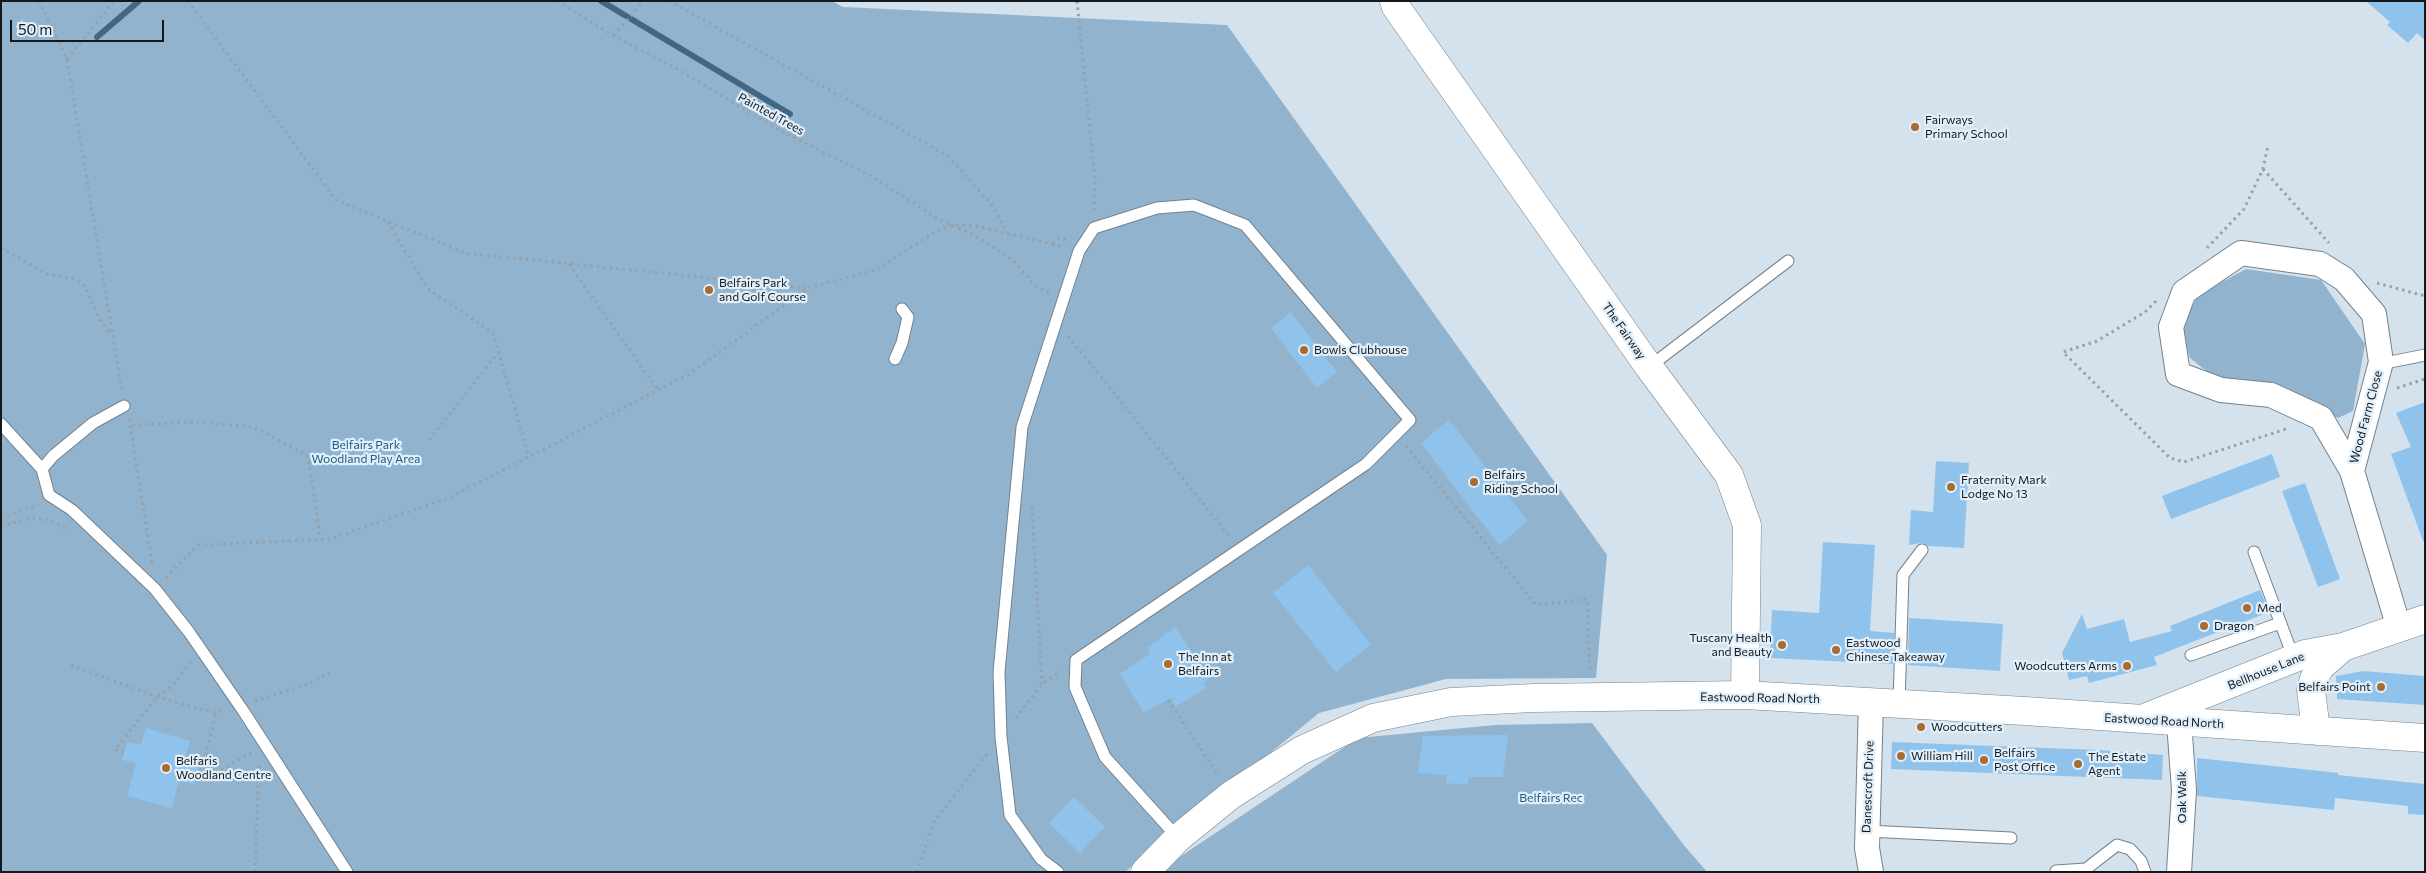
<!DOCTYPE html>
<style>
body{margin:0}
#map{position:relative;width:2426px;height:873px;overflow:hidden;background:#d4e2ed;font-family:Commissioner,sans-serif}
canvas{display:block}
.frame{position:absolute;inset:0;border:2px solid #13181c;pointer-events:none}
.scale{position:absolute;left:10px;top:20px;width:154px;height:22px;box-sizing:border-box;border:2px solid #13181c;border-top:0;padding-left:6px;font-size:15px;line-height:18px;white-space:nowrap;color:#13181c;-webkit-text-stroke:4px #e1effb;paint-order:stroke}
</style>
<div id="map">
<canvas width="2426" height="873"></canvas>
<div class="frame"></div>
<div class="scale">50 m</div>
</div>
<script>
const ctx = document.querySelector('canvas').getContext('2d');
ctx.lineJoin = 'round';
function fillPath(path, color) {
  ctx.fillStyle = color;
  ctx.fill(path, 'evenodd');
}
function shape(rows) {
  const path = new Path2D();
  for (const r of rows) {
    path.moveTo(r[0], r[1]);
    for (let i = 2; i < r.length; i += 2) path.lineTo(r[i], r[i + 1]);
  }
  return path;
}
function strokePath(path, color, width, dash) {
  ctx.strokeStyle = color;
  ctx.lineWidth = width;
  ctx.lineCap = dash ? 'butt' : 'round';
  ctx.setLineDash(dash || []);
  ctx.stroke(path);
}
function write(font, color, halo, rows, align = 'center') {
  ctx.font = font + ' Commissioner,sans-serif';
  ctx.lineWidth = 4.5;
  ctx.setLineDash([]);
  ctx.textBaseline = 'middle';
  ctx.strokeStyle = halo;
  ctx.fillStyle = color;
  for (const [text, x, y, turn = 0] of rows) {
    ctx.save();
    ctx.translate(x, y);
    ctx.rotate((+turn || 0) * Math.PI / 180);
    ctx.textAlign = isNaN(turn) ? turn : align;
    if (halo) ctx.strokeText(text, 0, 0);
    ctx.fillText(text, 0, 0);
    ctx.restore();
  }
}
fillPath(shape([
 [1,1,832,1,843,7,1227,25,1607,555,1596,678,1446,679,1319,713,1125,872,1,872],
 [2246,269,2321,280,2365,344,2353,411,2338,418,2283,388,2220,382,2190,358,2181,329,2198,295],
 [1592,723,1683,844,1707,872,1157,872,1358,738,1495,725]
]), '#92b3ce');
strokePath(shape([
 [601,1,790,114],
 [97,37,139,1]
]), '#436783', 6);
fillPath(shape([
 [2366,1,2425,1,2425,40,2417,33,2408,43,2387,25,2390,22],
 [1291,312,1337,372,1317,388,1271,328],
 [2425,402,2425,541,2423,541,2391,454,2411,447,2396,413],
 [1449,420,1528,521,1499,545,1421,443],
 [2272,454,2280,477,2171,519,2162,496],
 [1936,461,1969,463,1964,548,1928,546,1922,543,1909,545,1911,510,1933,512],
 [2305,483,2340,579,2318,587,2282,491],
 [1823,542,1875,545,1870,631,1894,633,1893,664,1770,658,1772,610,1819,613],
 [1308,565,1371,645,1336,672,1273,593],
 [2260,590,2269,612,2154,657,2157,665,2089,683,2087,676,2069,680,2062,653,2082,614,2087,629,2124,619,2130,642,2172,631,2170,626],
 [1909,618,2003,624,2000,671,1908,665],
 [1175,627,1210,678,1204,683,1206,688,1175,707,1171,698,1144,713,1120,674,1150,654,1147,648],
 [2363,671,2425,676,2425,705,2337,699,2336,676],
 [146,728,190,741,185,758,200,762,194,784,179,780,172,808,127,796,136,763,122,760,127,742,141,745],
 [1508,735,1503,777,1469,777,1467,785,1446,783,1447,775,1418,773,1423,736],
 [1892,742,2099,750,2163,755,2162,780,1891,769],
 [2197,758,2330,772,2338,773,2338,775,2425,784,2425,815,2408,814,2408,806,2335,798,2334,810,2197,796],
 [1074,797,1105,827,1080,853,1049,823]
]), '#8fc3ec');
const lane = shape([
 [895,359,902,343,908,317,902,309],
 [2380,364,2425,355],
 [1649,367,1788,261],
 [124,406,93,423,53,456,42,469,49,495,72,510,155,589,189,632,244,712,347,872],
 [1,424,42,469],
 [2254,552,2294,659],
 [2191,655,2280,623],
 [1899,703,1903,575,1922,550],
 [1867,831,2011,838],
 [2056,871,2086,869,2117,845,2130,849,2141,861,2145,872],
 [1058,872,1041,859,1010,815,1001,737,999,672,1022,427,1079,251,1094,228,1157,208,1194,205,1245,225,1410,420,1366,464,1076,660,1075,687,1105,757,1178,838]
]);
const street = shape([
 [2352,471,2381,362,2374,314,2344,279,2320,264,2241,253,2184,292,2171,327,2178,374,2221,390,2271,395,2321,418,2352,471,2399,628],
 [2179,722,2184,790,2179,872],
 [1871,872,1867,848,1871,702]
]);
const secondary = shape([
 [1394,1,1396,7,1649,367,1729,475,1747,525,1745,695],
 [2147,717,2305,654,2343,647,2425,619],
 [2316,731,2311,690,2314,679,2320,667,2343,647],
 [1145,872,1178,838,1231,795,1302,750,1373,718,1451,702,1534,698,1745,695,2025,711,2425,738]
]);
strokePath(lane, '#75828c', 13);
strokePath(street, '#75828c', 26);
strokePath(secondary, '#75828c', 29);
strokePath(shape([
 [39,1,67,59,122,391],
 [188,1,336,200,465,253,808,288],
 [557,1,614,36,677,69,779,130,871,176,937,218,979,238,1012,259,1035,286,1049,293],
 [669,1,948,156,993,206,1007,233],
 [1077,1,1095,179,1094,213],
 [614,36,643,1],
 [67,59,114,1],
 [2263,169,2329,243],
 [388,222,427,288,493,333,529,457],
 [1053,244,1059,238,1068,240],
 [1,248,47,274,75,279,85,286,100,320,111,335],
 [2207,248,2244,209,2263,169,2268,145],
 [569,264,658,390],
 [2377,283,2425,296],
 [2156,301,2145,312,2097,341,2063,352,2170,458,2184,462,2289,428],
 [1068,336,1231,538],
 [2397,388,2425,379],
 [129,419,152,563],
 [132,425,195,422,253,427,307,455,313,486,320,539],
 [429,440,498,353],
 [1406,446,1536,605,1587,599,1590,674],
 [1032,507,1042,684],
 [1,518,38,505],
 [1,526,32,518,50,520,68,530],
 [166,578,198,545,331,539,453,496,689,374,808,288,878,269,936,231,953,225,976,226,1064,247],
 [71,665,157,697,216,713,225,709],
 [1168,700,1219,776],
 [255,701,310,683,331,672],
 [1016,718,1042,684,1061,671],
 [124,752,115,750,157,697,173,685,190,662],
 [197,773,210,776,253,752],
 [201,774,216,713],
 [255,872,259,764],
 [917,872,934,822,987,754]
]), '#96a1aa', 3, [2.5, 4]);
strokePath(lane, '#fff', 11);
strokePath(street, '#fff', 24);
strokePath(secondary, '#fff', 28);
for (const [x, y, r, color] of [
 [1915,127,5,"#a96c30"],
 [709,290,5,"#a96c30"],
 [1304,350,5,"#a96c30"],
 [1474,482,5,"#a96c30"],
 [1951,487,5,"#a96c30"],
 [2247,608,5,"#a96c30"],
 [2204,626,5,"#a96c30"],
 [1782,645,5,"#a96c30"],
 [1836,650,5,"#a96c30"],
 [1168,664,5,"#a96c30"],
 [2127,666,5,"#a96c30"],
 [2381,687,5,"#a96c30"],
 [1921,727,5,"#a96c30"],
 [1901,756,5,"#a96c30"],
 [1984,760,5,"#a96c30"],
 [2078,764,5,"#a96c30"],
 [166,768,5,"#a96c30"]
]) {
  const dot = new Path2D();
  dot.arc(x, y, r, 0, 2 * Math.PI);
  ctx.fillStyle = color;
  ctx.fill(dot);
  strokePath(dot, '#e1effb', 2);
}
write('12px', '#13181c', '#e1effb', [
 ["Painted Trees",771,114,29],
 ["The Fairway",1624,331,55],
 ["Wood Farm Close",2366,417,-75],
 ["Bellhouse Lane",2266,671,-22],
 ["Eastwood Road North",1760,698,1],
 ["Eastwood Road North",2164,721,3],
 ["Danescroft Drive",1868,787,-88],
 ["Oak Walk",2182,797,-90]
]);
write('12px', '#13181c', '#e1effb', [
 ["Fairways",1925,120],
 ["Primary School",1925,134],
 ["Belfairs Park",719,283],
 ["and Golf Course",719,297],
 ["Bowls Clubhouse",1314,350],
 ["Belfairs",1484,475],
 ["Riding School",1484,489],
 ["Fraternity Mark",1961,480],
 ["Lodge No 13",1961,494],
 ["Med",2257,608],
 ["Dragon",2214,626],
 ["Tuscany Health",1772,638,"right"],
 ["and Beauty",1772,652,"right"],
 ["Eastwood",1846,643],
 ["Chinese Takeaway",1846,657],
 ["The Inn at",1178,657],
 ["Belfairs",1178,671],
 ["Woodcutters Arms",2117,666,"right"],
 ["Belfairs Point",2371,687,"right"],
 ["Woodcutters",1931,727],
 ["Belfairs",1994,753],
 ["Post Office",1994,767],
 ["William Hill",1911,756],
 ["The Estate",2088,757],
 ["Agent",2088,771],
 ["Belfaris",176,761],
 ["Woodland Centre",176,775]
], 'left');
write('12px', '#205a81', '#e1effb', [
 ["Belfairs Park",366,445],
 ["Woodland Play Area",366,459],
 ["Belfairs Rec",1551,798]
]);
</script>
